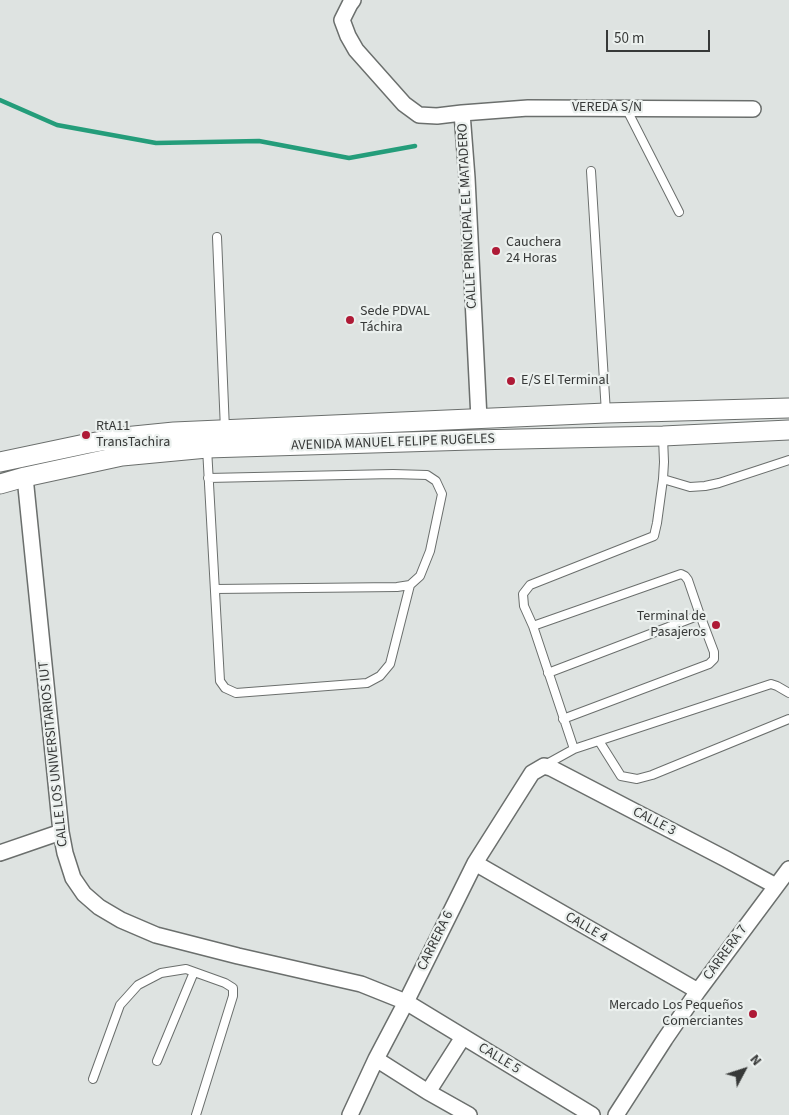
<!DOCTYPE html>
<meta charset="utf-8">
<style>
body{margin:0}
#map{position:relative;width:789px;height:1115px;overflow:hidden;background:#dee3e1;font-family:"Source Sans 3",sans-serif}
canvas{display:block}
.north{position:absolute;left:719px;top:1045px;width:50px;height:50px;-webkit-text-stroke:4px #ebf0ee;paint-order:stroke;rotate:50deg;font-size:14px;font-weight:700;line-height:20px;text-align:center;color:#373938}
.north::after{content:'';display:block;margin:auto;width:18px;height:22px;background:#373938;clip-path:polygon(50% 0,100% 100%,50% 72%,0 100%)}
.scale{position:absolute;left:606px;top:30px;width:104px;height:22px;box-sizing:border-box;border:2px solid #373938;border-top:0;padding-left:6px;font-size:15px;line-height:18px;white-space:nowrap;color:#373938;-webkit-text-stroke:4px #ebf0ee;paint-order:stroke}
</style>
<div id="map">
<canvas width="789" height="1115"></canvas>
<div class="north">N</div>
<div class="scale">50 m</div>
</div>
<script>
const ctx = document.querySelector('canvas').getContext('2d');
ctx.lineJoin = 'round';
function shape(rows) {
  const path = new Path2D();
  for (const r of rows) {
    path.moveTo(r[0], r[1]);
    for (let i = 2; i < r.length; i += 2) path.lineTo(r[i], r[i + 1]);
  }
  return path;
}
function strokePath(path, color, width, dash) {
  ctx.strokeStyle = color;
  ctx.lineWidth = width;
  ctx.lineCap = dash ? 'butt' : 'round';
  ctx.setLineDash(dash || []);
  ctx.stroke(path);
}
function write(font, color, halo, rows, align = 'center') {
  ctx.font = font + ' "Source Sans 3",sans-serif';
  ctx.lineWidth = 4.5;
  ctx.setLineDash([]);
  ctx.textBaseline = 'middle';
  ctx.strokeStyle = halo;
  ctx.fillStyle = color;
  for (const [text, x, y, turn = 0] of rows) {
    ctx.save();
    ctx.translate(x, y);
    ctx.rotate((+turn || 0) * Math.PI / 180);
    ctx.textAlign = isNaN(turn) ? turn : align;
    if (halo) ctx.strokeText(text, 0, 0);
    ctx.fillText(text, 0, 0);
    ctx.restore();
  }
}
strokePath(shape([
 [0,100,57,125,156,143,259,141,349,158,415,146]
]), '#249d7a', 4.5);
const service = shape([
 [626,108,679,212],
 [591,171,606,413],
 [217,237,225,430],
 [207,448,220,681,225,688,236,693,367,683,380,676,390,664,410,585],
 [208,478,393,474,427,475,436,481,442,494,430,551,420,576,410,585,397,587,215,589],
 [663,479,690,487,705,486,719,483,789,460],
 [533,626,681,574,685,576,688,580,700,615],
 [548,673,700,615,714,652,714,659,709,664,563,719],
 [599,741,621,776,637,779,652,775,789,719],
 [574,749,533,626,524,606,523,594,530,585,654,536,657,523,663,479,664,462,663,437],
 [545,765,574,749,771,684,777,686,789,693],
 [157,1061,194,972],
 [93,1079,120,1005,138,985,161,973,186,969,225,983,233,988,233,996,196,1115]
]);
const minor = shape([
 [353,0,350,4,342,20,348,36,356,50,404,104,419,115,437,116,462,113,528,108,753,109],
 [462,113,467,178,479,419],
 [25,477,61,832,65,853,73,878,84,894,99,907,121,920,156,935,238,956,361,984,406,1002,592,1115],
 [0,853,61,832],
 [475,863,698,991],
 [376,1059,428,1092,469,1115],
 [428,1092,463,1037],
 [350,1115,376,1059,406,1002,475,863,532,773,544,766,551,768,726,859,776,886],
 [616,1115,665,1039,698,991,789,869]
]);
const tertiary = shape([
 [0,462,85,444,124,437,174,432,606,413,789,408],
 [0,484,25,477,122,456,207,448,471,440,663,436,789,430]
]);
strokePath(service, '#6b6f6d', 10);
strokePath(minor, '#6b6f6d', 18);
strokePath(tertiary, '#6b6f6d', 21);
strokePath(service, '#fff', 8);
strokePath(minor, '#fff', 15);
strokePath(tertiary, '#fff', 19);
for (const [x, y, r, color] of [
 [496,251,5,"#ae1a36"],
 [350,320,5,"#ae1a36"],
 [511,381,5,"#ae1a36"],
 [86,435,5,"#ae1a36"],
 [716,625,5,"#ae1a36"],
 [753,1014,5,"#ae1a36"]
]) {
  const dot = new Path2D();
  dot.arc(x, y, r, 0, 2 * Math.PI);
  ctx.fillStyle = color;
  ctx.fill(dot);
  strokePath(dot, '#ebf0ee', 2);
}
write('14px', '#373938', '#ebf0ee', [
 ["VEREDA S/N",607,108],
 ["CALLE PRINCIPAL EL MATADERO",468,216,-93],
 ["AVENIDA MANUEL FELIPE RUGELES",393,443,-2],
 ["CALLE LOS UNIVERSITARIOS IUT",54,754,-96],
 ["CALLE 3",654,822,27],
 ["CALLE 4",586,928,30],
 ["CARRERA 6",436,941,-64],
 ["CARRERA 7",726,953,-54],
 ["CALLE 5",499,1059,31]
]);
write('14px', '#373938', '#ebf0ee', [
 ["Cauchera",506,243],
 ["24 Horas",506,259],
 ["Sede PDVAL",360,312],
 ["Táchira",360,328],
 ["E/S El Terminal",521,381],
 ["RtA11",96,427],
 ["TransTachira",96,443],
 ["Terminal de",706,617,"right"],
 ["Pasajeros",706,633,"right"],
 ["Mercado Los Pequeños",743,1006,"right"],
 ["Comerciantes",743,1022,"right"]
], 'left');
</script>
